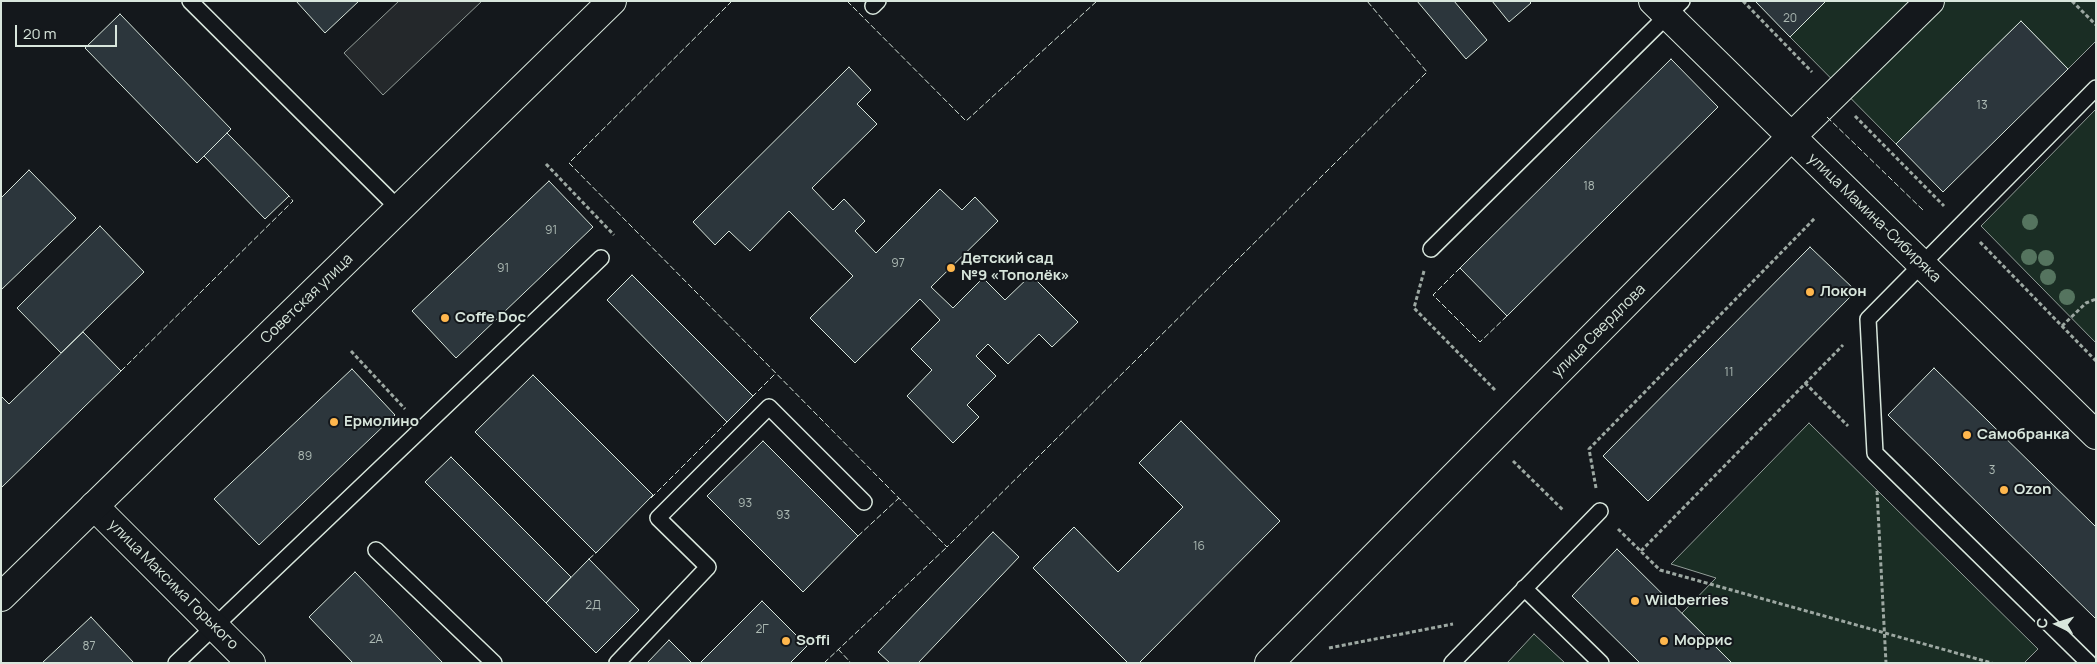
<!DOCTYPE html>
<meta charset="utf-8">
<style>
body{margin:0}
#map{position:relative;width:2097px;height:664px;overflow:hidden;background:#14181c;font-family:Manrope,sans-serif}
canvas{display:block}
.frame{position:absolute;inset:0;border:2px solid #d8e6dc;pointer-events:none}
.north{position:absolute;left:2032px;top:599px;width:50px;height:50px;-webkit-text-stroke:4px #14181c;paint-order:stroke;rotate:274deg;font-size:14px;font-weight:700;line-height:20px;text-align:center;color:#d8e6dc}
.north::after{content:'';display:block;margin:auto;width:18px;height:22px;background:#d8e6dc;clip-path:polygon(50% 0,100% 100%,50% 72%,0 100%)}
.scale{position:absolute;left:15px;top:25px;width:102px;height:22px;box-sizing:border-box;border:2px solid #d8e6dc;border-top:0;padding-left:6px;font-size:15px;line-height:18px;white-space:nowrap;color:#d8e6dc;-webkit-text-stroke:4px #14181c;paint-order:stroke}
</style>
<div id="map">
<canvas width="2097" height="664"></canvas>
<div class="frame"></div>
<div class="north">С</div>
<div class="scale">20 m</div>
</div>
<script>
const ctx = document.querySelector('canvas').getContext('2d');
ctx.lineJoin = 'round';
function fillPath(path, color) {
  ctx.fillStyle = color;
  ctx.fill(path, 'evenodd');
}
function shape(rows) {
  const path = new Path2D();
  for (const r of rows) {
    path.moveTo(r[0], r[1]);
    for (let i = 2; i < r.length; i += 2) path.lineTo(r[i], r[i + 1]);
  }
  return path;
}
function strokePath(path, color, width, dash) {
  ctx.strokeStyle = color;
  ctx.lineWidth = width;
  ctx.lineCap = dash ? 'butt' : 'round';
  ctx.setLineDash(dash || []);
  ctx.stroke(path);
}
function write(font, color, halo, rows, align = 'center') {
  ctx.font = font + ' Manrope,sans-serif';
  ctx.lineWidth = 4;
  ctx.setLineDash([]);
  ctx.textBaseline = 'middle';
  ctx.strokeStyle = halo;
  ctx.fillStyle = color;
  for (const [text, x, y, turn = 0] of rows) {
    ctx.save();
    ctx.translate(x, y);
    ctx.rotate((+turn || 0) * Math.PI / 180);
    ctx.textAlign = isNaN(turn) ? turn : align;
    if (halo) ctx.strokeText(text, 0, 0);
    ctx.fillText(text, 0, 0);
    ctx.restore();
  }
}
const green = shape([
 [1826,1,2096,1,2096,41,2068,69,2021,21,1896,144,1790,37,1826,1],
 [2096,109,2096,343,1981,226,2096,109],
 [1809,423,2038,649,2024,663,1732,663,1682,613,1716,578,1671,564,1809,423],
 [1534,634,1565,663,1507,663,1534,634]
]);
fillPath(green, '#1a2d24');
strokePath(green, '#939e99', 1);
const parking = shape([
 [399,1,482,1,383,95,344,53,399,1]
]);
fillPath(parking, '#24282b');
strokePath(parking, '#939e99', 1);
const building = shape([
 [296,1,359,1,325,33,296,1],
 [1417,1,1454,1,1487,40,1466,59,1417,1],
 [1492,1,1529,1,1531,3,1509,22,1492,1],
 [1755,1,1826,1,1790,37,1755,1],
 [120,14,231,129,197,163,85,48,120,14],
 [2021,21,2068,69,1943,192,1896,144,2021,21],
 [1671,59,1718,107,1507,316,1460,268,1671,59],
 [849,67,871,90,857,104,877,124,812,188,833,210,844,199,865,221,855,231,876,253,940,189,962,210,975,197,998,221,931,287,953,308,983,278,1005,300,1031,275,1078,322,1052,347,1039,334,1008,364,988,344,976,356,996,376,967,405,979,417,953,443,907,396,932,370,911,349,940,320,920,299,855,363,810,318,853,276,789,211,750,251,729,231,715,245,693,222,849,67],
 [227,133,289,196,265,219,204,156,227,133],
 [29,170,76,218,1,290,1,198,29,170],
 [549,181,593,227,456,358,412,311,549,181],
 [100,226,144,272,61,353,17,308,100,226],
 [1810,247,1856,291,1648,501,1603,456,1810,247],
 [632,275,753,396,727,422,607,300,632,275],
 [83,332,121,371,1,488,1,396,9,404,83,332],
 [1934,368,2096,527,2096,619,1888,415,1934,368],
 [352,369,395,415,259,545,214,499,352,369],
 [533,375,653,495,596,553,475,432,533,375],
 [1181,421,1280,521,1139,663,1128,663,1033,568,1074,527,1118,572,1183,507,1139,463,1181,421],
 [763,441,858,536,803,592,707,496,763,441],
 [451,457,571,577,546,603,425,482,451,457],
 [993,532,1019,557,918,663,890,663,878,652,993,532],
 [1617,549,1732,663,1640,663,1572,596,1617,549],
 [589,559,639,610,596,653,546,603,589,559],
 [355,572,443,663,353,663,309,617,355,572],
 [762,601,807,646,790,663,700,663,762,601],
 [91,617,134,663,42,663,91,617],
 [669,640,692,663,647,663,669,640]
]);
fillPath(building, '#2c363c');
strokePath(building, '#d8e6dc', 1);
const lane = shape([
 [190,1,399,209],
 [873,6,878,1],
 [1431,249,1682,1],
 [376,550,494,663],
 [1524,588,1601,663],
 [176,663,601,258],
 [617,663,708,567,658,518,769,407,864,502],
 [1452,663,1600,511],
 [2089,663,1875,453,1868,319,2096,88]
]);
const street = shape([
 [1653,1,2096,435],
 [94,506,251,663],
 [1269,663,1791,137,1930,1]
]);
const primary = shape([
 [1,597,612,1]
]);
strokePath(lane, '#d8e6dc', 18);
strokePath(street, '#d8e6dc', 30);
strokePath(primary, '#d8e6dc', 30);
strokePath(shape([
 [1743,1,1812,72],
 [2072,1,2096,25],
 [1855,116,1944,206],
 [546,164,614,235],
 [1980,242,2096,361],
 [1424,271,1414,308,1496,391],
 [2062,326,2086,303,2096,299],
 [351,351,405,409],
 [1805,383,1848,426],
 [1513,461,1564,511],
 [1596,488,1589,449,1815,218],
 [1877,491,1886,663],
 [1618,529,1660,570,1992,663],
 [1641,551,1843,345],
 [1329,648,1453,624]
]), '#9da8a2', 3, [4, 2.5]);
strokePath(lane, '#14181c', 15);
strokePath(street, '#14181c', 28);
strokePath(primary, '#14181c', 28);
strokePath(shape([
 [732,1,569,163,947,547,1427,72,1367,1],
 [847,1,966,121,1097,1],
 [1827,117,1924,211],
 [1460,268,1433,295,1480,342,1507,316],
 [121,371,293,201,289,196],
 [752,397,776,373],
 [651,498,729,420],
 [858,536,899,498],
 [589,559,598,551],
 [838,649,851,663],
 [824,663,947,547]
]), '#d8e6dc', 1, [6, 2.5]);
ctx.fillStyle = '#55745f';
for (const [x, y] of [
 [2030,222],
 [2029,257],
 [2046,258],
 [2048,277],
 [2067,297]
]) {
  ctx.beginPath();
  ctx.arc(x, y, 8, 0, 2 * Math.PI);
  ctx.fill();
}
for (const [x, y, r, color] of [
 [951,268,5,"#ffb74d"],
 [1810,292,5,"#ffb74d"],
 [445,318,5,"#ffb74d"],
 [334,422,5,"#ffb74d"],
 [1967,435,5,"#ffb74d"],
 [2004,490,5,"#ffb74d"],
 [1635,601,5,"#ffb74d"],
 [786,641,5,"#ffb74d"],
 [1664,641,5,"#ffb74d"]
]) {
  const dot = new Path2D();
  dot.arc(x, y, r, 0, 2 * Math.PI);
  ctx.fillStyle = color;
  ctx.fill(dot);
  strokePath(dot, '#14181c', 2);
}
write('12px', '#adbab4', null, [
 ["20",1790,19],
 ["13",1982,106],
 ["18",1589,187],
 ["91",551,231],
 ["97",898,264],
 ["91",503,269],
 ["11",1729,373],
 ["89",305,457],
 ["3",1992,471],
 ["93",745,504],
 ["93",783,516],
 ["16",1199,547],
 ["2Д",593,606],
 ["2Г",762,630],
 ["2А",376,640],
 ["87",89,647]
]);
write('15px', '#d8e6dc', '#14181c', [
 ["улица Мамина-Сибиряка",1874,218,44],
 ["Советская улица",307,299,-44],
 ["улица Свердлова",1599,331,-45],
 ["улица Максима Горького",173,585,45]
]);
write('bold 15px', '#d8e6dc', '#14181c', [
 ["Детский сад",961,259],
 ["№9 «Тополёк»",961,276],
 ["Локон",1820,292],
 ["Coffe Doc",455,318],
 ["Ермолино",344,422],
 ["Самобранка",1977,435],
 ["Ozon",2014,490],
 ["Wildberries",1645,601],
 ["Soffi",796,641],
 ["Моррис",1674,641]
], 'left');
</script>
